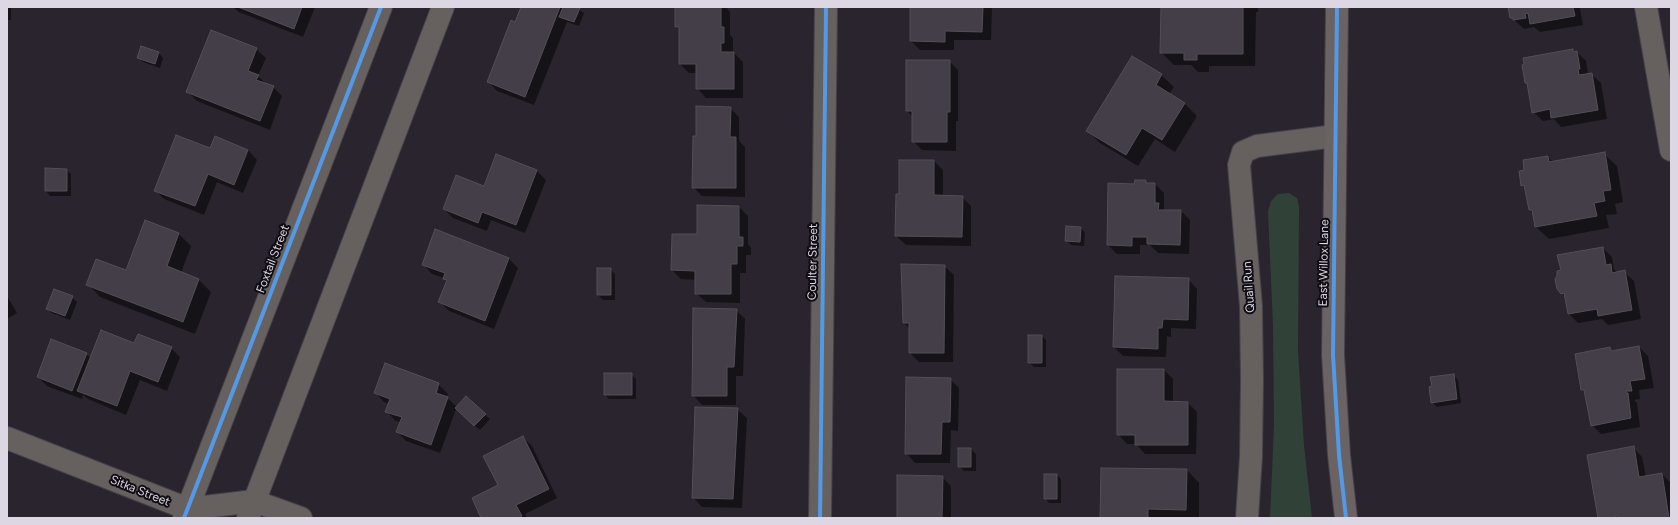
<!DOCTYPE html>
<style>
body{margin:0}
#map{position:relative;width:1678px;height:525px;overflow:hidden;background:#29242d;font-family:Figtree,sans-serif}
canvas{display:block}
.frame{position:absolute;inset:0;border:8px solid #dcd7e2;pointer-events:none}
</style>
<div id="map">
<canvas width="1678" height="525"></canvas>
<div class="frame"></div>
</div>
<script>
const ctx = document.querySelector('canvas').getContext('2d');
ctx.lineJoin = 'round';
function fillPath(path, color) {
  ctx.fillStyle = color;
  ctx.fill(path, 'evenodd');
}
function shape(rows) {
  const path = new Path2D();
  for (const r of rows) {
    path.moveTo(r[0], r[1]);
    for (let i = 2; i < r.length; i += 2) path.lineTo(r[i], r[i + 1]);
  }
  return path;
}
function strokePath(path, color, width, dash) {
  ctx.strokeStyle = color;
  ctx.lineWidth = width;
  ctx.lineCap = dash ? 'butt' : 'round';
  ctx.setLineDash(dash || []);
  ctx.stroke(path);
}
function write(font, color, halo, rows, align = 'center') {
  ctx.font = font + ' Figtree,sans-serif';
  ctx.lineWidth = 4;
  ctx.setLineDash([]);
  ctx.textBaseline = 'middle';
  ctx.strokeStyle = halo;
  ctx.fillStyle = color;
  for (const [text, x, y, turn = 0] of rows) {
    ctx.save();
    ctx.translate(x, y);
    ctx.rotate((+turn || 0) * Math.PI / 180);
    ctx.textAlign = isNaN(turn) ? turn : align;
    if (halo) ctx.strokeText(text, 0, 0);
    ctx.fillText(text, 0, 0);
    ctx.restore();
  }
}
fillPath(shape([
 [1289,193,1297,198,1299,207,1298,351,1304,446,1312,518,1270,518,1274,425,1273,326,1268,211,1271,201,1278,194]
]), '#304238');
fillPath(shape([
 [7,7,11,7,11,20,7,20],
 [233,7,315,7,303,37,239,12],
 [522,7,575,7,584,13,579,26,567,22,534,105,497,91,488,81],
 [676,7,726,7,730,12,730,35,733,38,733,52,743,62,743,98,706,98,697,88,697,73,689,73,680,64,680,30,676,27],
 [911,7,992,7,991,40,954,40,954,50,920,50,911,41],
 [1162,7,1258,7,1258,12,1256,12,1255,66,1209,66,1209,72,1198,72,1191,65,1174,65,1161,52],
 [1509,7,1583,7,1580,8,1583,25,1540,32,1534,27,1524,29,1511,17],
 [141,47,159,53,163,58,160,68,143,62,138,57],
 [256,49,266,58,258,76,267,85,273,87,282,96,270,130,197,101,188,92],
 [1572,50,1577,52,1586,61,1588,74,1591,74,1601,83,1607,119,1561,127,1554,119,1543,121,1533,112,1529,85,1526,82],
 [949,61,958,70,958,121,956,121,956,151,922,150,913,141,913,117,907,111],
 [1161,75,1174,87,1169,94,1185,104,1197,116,1175,152,1155,139,1138,166,1100,143,1087,130],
 [730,108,739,117,739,141,745,147,745,197,702,196,693,187,697,136],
 [210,149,248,150,257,160,243,193,217,182,204,215,164,199,155,190],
 [1604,154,1617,166,1623,202,1615,204,1617,214,1606,215,1609,228,1549,239,1536,227,1534,214,1530,210,1526,189,1522,185,1525,171,1548,157,1554,163],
 [497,155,537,171,546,180,525,233,491,220,487,231,453,218,444,209,485,187],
 [934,161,943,170,943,196,962,197,971,206,971,246,906,245,896,236,900,195],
 [66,170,71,174,71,196,50,196,46,191],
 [1145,181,1148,184,1155,184,1164,193,1164,209,1165,211,1181,211,1190,220,1189,254,1158,253,1150,245,1140,245,1140,254,1117,254,1108,245,1135,185],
 [739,207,748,216,748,244,751,248,751,255,746,255,746,273,740,273,740,303,706,302,696,293,696,280,681,279,672,270,672,235,698,235],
 [146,221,179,234,191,246,181,273,199,280,211,292,195,334,100,297,88,284,126,272],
 [1081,228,1085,233,1084,246,1071,245,1066,240],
 [1603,248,1612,257,1614,269,1618,273,1624,272,1634,281,1641,319,1608,325,1602,319,1578,323,1569,314,1566,297,1561,293,1562,271],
 [509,259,518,268,494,329,449,311,440,302,448,282,444,278,432,274,423,264],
 [944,266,954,275,953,362,919,362,910,353,910,329,904,323],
 [610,269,615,274,615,300,603,300,598,295],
 [1116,277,1188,279,1197,289,1196,329,1171,328,1171,337,1167,336,1166,357,1123,356,1114,347],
 [7,296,17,313,7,319],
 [72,297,77,302,70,320,52,313,47,309],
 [736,310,745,319,743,376,736,376,736,405,702,405,693,395],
 [1042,336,1046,340,1046,367,1034,367,1029,362],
 [1639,347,1648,356,1654,388,1639,390,1640,399,1634,400,1637,403,1640,427,1601,434,1592,425,1586,393,1582,390,1610,349,1613,352],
 [171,348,180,357,167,391,140,380,126,415,88,399,83,395,82,399,47,386,38,377,86,354,91,358],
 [1164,370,1173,379,1173,402,1188,403,1197,412,1196,454,1145,454,1136,444,1127,444,1118,434],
 [631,374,636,379,636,399,609,399,605,395],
 [1453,375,1458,380,1461,403,1437,407,1432,402],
 [950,379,959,388,958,431,951,430,950,463,915,463,906,453],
 [438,384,448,394,446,397,457,407,485,415,490,419,480,430,456,409,440,453,406,441,397,432,401,422,396,421,386,411,389,404,384,402,375,392],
 [436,388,439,388,435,398],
 [737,409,747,418,742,508,702,507,693,497],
 [522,437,532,446,557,498,525,514,527,518,482,518],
 [1633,447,1642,457,1646,477,1662,474,1671,483,1671,518,1599,518],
 [971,449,976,454,976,471,964,471,959,466],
 [1187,470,1199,483,1199,518,1101,518],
 [1057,475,1061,479,1061,503,1049,503,1045,498],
 [942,477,951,486,951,518,898,518]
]), '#0007');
const building = shape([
 [238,7,302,7,294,29,238,7],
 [521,7,560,7,525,97,487,82,511,20,515,22,521,7],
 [563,7,580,8,574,22,559,17,563,7],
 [675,7,721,7,721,27,724,27,724,43,721,43,721,52,734,52,734,89,696,89,696,64,679,64,679,27,675,27,675,7],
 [910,7,983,7,982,32,945,31,945,42,910,41,910,7],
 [1161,7,1243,7,1243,54,1197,54,1197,60,1184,60,1184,53,1160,53,1161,7],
 [1508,7,1573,7,1575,16,1530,24,1528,13,1525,14,1526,18,1513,20,1513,18,1510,18,1508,7],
 [211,30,257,48,248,71,259,75,256,80,274,86,260,121,186,92,211,30],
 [141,46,159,52,155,64,137,58,141,46],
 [1573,49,1573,52,1577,51,1580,69,1578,69,1579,75,1592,73,1598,110,1551,118,1550,109,1532,113,1527,83,1525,83,1522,65,1524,64,1523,58,1573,49],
 [1132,56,1162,74,1156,85,1185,103,1162,140,1142,128,1126,155,1086,131,1132,56],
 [906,60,950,60,950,112,947,112,947,142,912,142,912,111,906,111,906,60],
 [696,106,731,107,730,137,736,137,736,188,692,188,693,136,696,136,696,106],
 [176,135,210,148,215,136,248,150,234,185,208,174,195,206,154,191,176,135],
 [1605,152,1611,190,1603,191,1605,201,1594,203,1597,216,1535,227,1532,210,1529,210,1524,185,1521,186,1519,171,1524,170,1523,160,1548,156,1549,162,1605,152],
 [496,154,537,170,516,225,482,212,478,223,443,209,456,175,484,186,496,154],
 [899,160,934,160,934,195,963,196,962,237,895,236,896,194,899,194,899,160],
 [45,168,67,169,67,191,45,191,45,168],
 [1135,180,1146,180,1146,183,1155,183,1155,203,1159,203,1158,210,1181,210,1180,245,1147,244,1147,237,1132,237,1132,246,1107,245,1108,183,1134,184,1135,180],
 [697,205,739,206,739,237,743,237,743,246,737,246,737,264,731,264,731,294,695,294,695,271,671,270,672,234,697,234,697,205],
 [145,220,179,233,167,266,199,279,183,322,86,285,96,259,126,270,145,220],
 [1066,226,1081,227,1080,242,1065,241,1066,226],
 [435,229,509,258,485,321,438,302,447,280,443,279,445,273,422,265,435,229],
 [1603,247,1606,265,1611,264,1612,273,1625,270,1632,310,1598,316,1597,309,1568,314,1564,293,1561,294,1557,289,1555,279,1557,276,1557,271,1561,270,1557,255,1603,247],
 [901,264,945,265,944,353,909,353,909,323,903,323,901,264],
 [597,268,611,268,611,295,597,295,597,268],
 [1115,276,1189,278,1188,320,1163,319,1162,328,1158,328,1158,349,1113,347,1115,276],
 [54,289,73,296,65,316,46,309,54,289],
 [693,308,737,309,734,367,727,367,727,396,692,396,693,308],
 [101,330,134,343,138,334,172,347,158,382,130,371,117,406,77,391,101,330],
 [1028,335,1042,335,1042,363,1028,363,1028,335],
 [51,339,87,353,72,391,37,377,51,339],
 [1639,346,1645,379,1630,381,1632,391,1626,391,1626,393,1628,393,1631,418,1591,426,1584,390,1581,390,1575,354,1610,347,1611,351,1639,346],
 [385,363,439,383,436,393,448,397,431,445,396,432,402,417,385,412,390,399,374,393,385,363],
 [1117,369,1164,369,1164,401,1188,402,1188,445,1135,445,1135,435,1117,435,1117,369],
 [604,373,632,373,632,395,604,395,604,373],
 [1454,374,1457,399,1431,403,1429,387,1432,386,1430,377,1454,374],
 [906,377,951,378,950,422,942,422,941,454,905,454,906,377],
 [466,396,486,414,474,426,455,408,466,396],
 [695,407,738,408,733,499,692,498,695,407],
 [523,436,549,489,516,505,522,516,518,518,481,518,472,498,498,485,483,456,523,436],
 [1634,446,1639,477,1662,473,1669,518,1618,518,1618,516,1615,516,1615,518,1598,518,1587,455,1634,446],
 [958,448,971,448,971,467,958,467,958,448],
 [1101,468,1187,469,1186,510,1148,509,1148,518,1100,518,1101,468],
 [1044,474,1057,474,1057,499,1044,499,1044,474],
 [897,475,943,476,942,518,897,518,897,475]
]);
fillPath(building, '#433e47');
strokePath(building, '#534f56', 1);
const minor = shape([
 [1646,7,1671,150],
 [7,438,188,509,254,501,301,518],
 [184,518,381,7],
 [248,518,443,7],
 [820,518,826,7],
 [1247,518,1251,456,1252,381,1251,306,1239,165,1243,152,1257,146,1335,136]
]);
const secondary = shape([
 [1337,7,1333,355,1339,455,1346,518]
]);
strokePath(minor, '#464149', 24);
strokePath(secondary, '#464149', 24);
strokePath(minor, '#66605f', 22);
strokePath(secondary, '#6a6263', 22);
strokePath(shape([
 [1337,7,1333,355,1339,455,1346,518],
 [184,518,381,7],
 [820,518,826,7]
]), '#5399e6', 4);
write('12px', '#dcd7e2', '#100c13', [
 ["Foxtail Street",273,259,-69],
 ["Coulter Street",813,262,-89],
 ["East Willox Lane",1324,263,-89],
 ["Quail Run",1249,287,-94],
 ["Sitka Street",140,491,22]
]);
</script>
